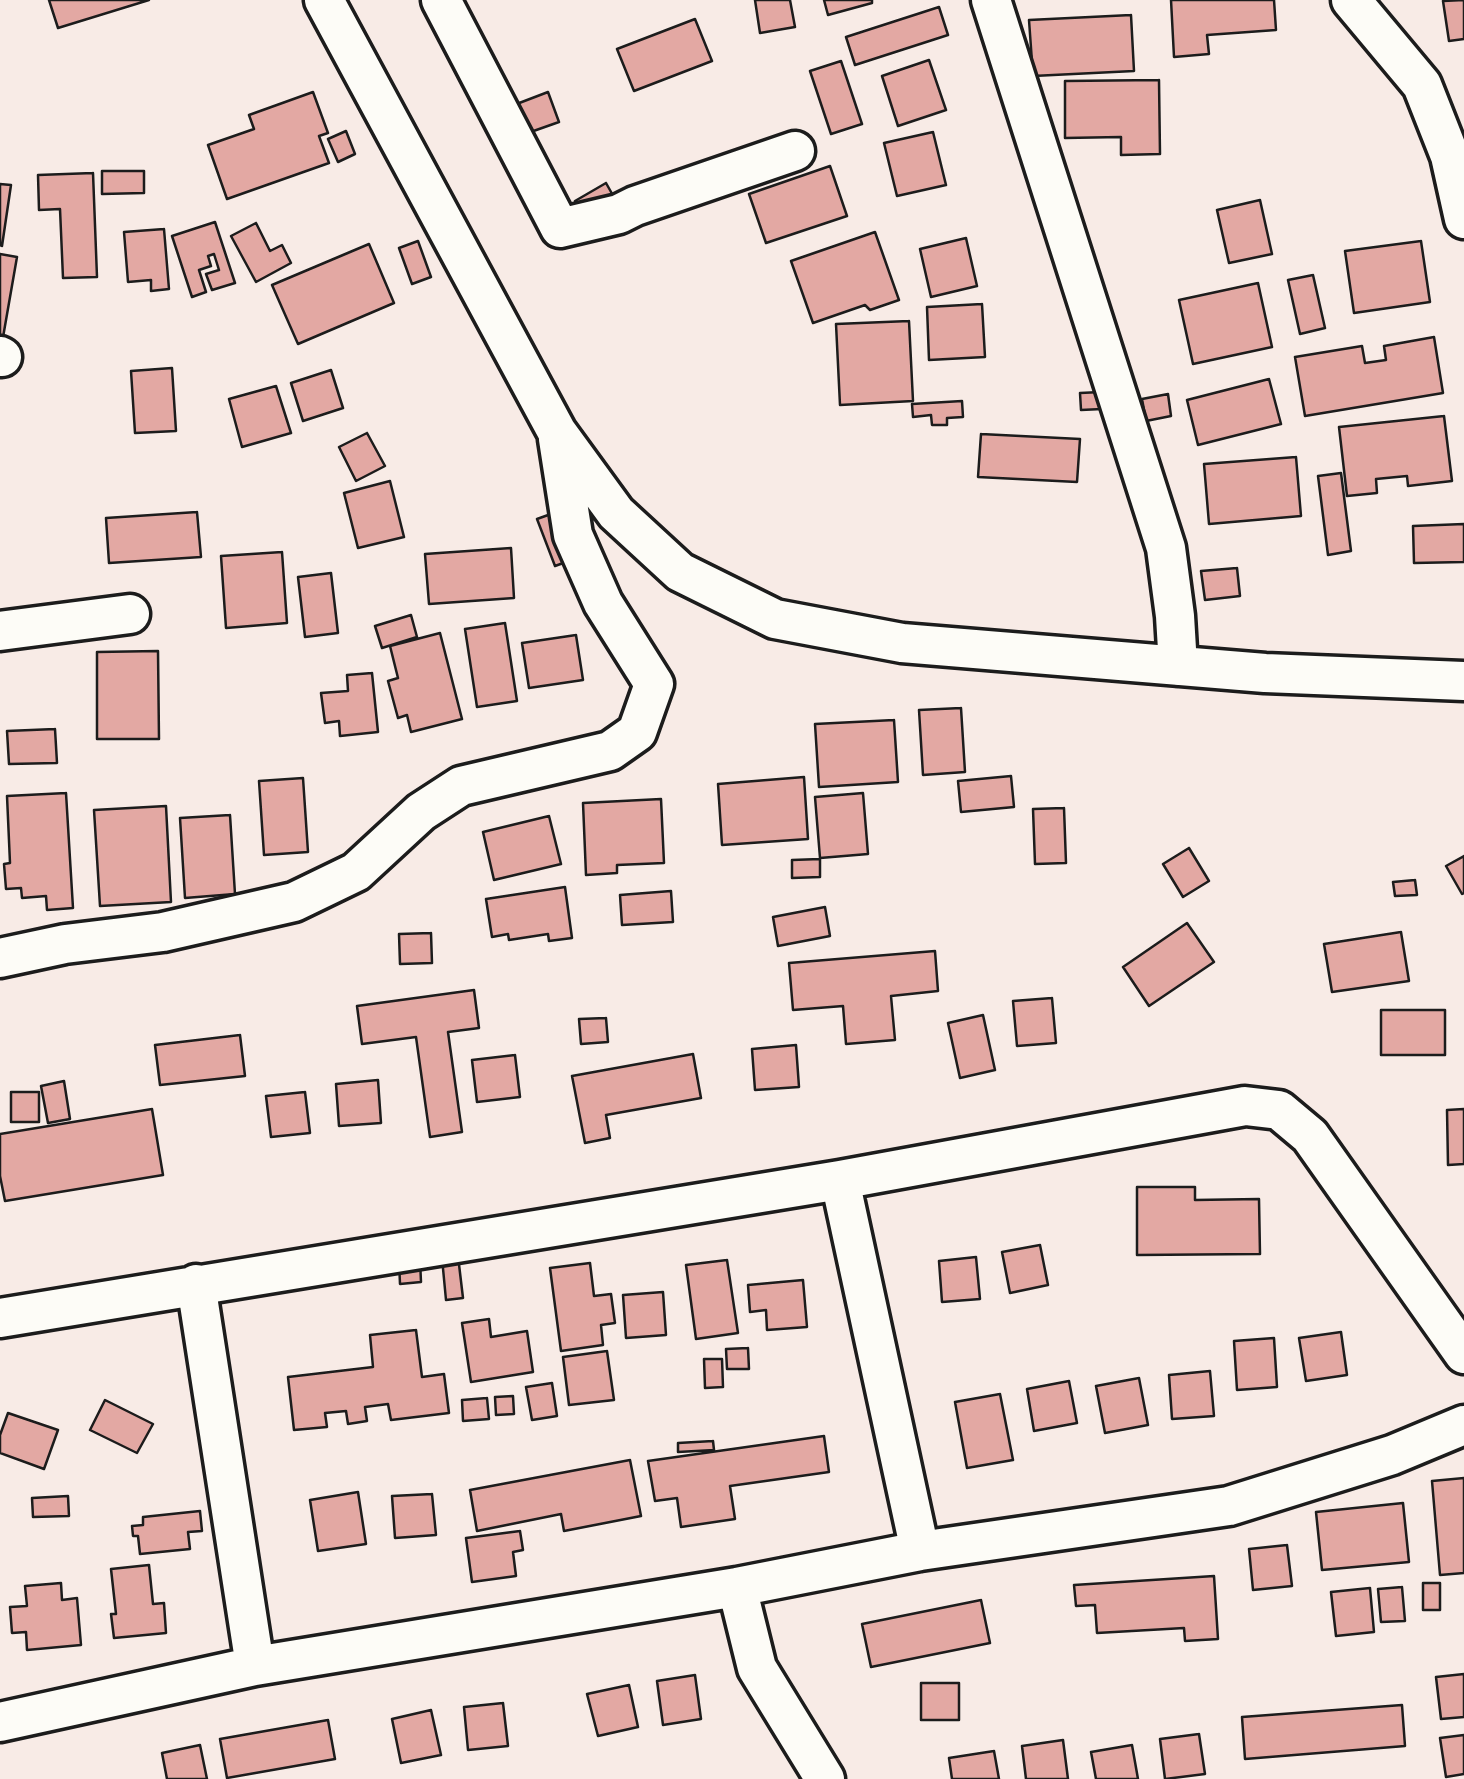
<!DOCTYPE html>
<style>
body{margin:0}
canvas{display:block;background:#f8ebe6}
</style>
<canvas width="1464" height="1779"></canvas>
<script>
const ctx = document.querySelector('canvas').getContext('2d');
ctx.lineJoin = 'round';
function fillPath(path, color) {
  ctx.fillStyle = color;
  ctx.fill(path, 'evenodd');
}
function shape(rows) {
  const path = new Path2D();
  for (const r of rows) {
    path.moveTo(r[0], r[1]);
    for (let i = 2; i < r.length; i += 2) path.lineTo(r[i], r[i + 1]);
  }
  return path;
}
function strokePath(path, color, width, dash) {
  ctx.strokeStyle = color;
  ctx.lineWidth = width;
  ctx.lineCap = dash ? 'butt' : 'round';
  ctx.setLineDash(dash || []);
  ctx.stroke(path);
}
const building = shape([
 [49,0,149,0,58,28,49,0],
 [755,0,790,0,795,27,760,33,755,0],
 [824,0,872,0,872,3,828,15,824,0],
 [1171,0,1274,0,1276,30,1207,35,1209,54,1174,57,1171,0],
 [1464,0,1464,39,1449,41,1443,1,1464,0],
 [939,7,948,35,855,65,846,37,939,7],
 [1131,15,1134,71,1033,76,1029,20,1131,15],
 [695,19,712,61,634,91,617,49,695,19],
 [929,60,946,110,898,126,882,76,929,60],
 [841,61,862,124,831,134,810,71,841,61],
 [1159,80,1160,154,1121,155,1121,137,1065,138,1065,81,1159,80],
 [313,92,328,133,319,136,329,163,227,199,208,145,254,129,249,115,313,92],
 [548,92,559,122,525,134,514,105,548,92],
 [346,131,355,154,338,162,328,139,346,131],
 [933,132,946,185,897,196,884,143,933,132],
 [830,166,847,216,766,243,749,194,830,166],
 [102,171,144,171,144,193,102,194,102,171],
 [93,173,97,277,63,278,60,209,39,210,38,175,93,173],
 [606,183,615,199,584,216,575,201,606,183],
 [0,184,11,185,2,246,0,245,0,184],
 [1260,200,1272,254,1229,263,1217,210,1260,200],
 [215,222,235,283,212,290,206,274,219,270,214,254,208,256,211,266,199,270,206,292,192,297,172,236,215,222],
 [256,223,270,251,282,245,291,263,256,282,231,236,256,223],
 [164,229,169,289,151,291,151,280,128,282,124,232,164,229],
 [875,232,899,300,870,310,865,305,813,323,791,261,875,232],
 [966,238,977,286,931,297,920,249,966,238],
 [418,241,431,277,412,284,399,248,418,241],
 [1421,241,1430,302,1354,313,1345,251,1421,241],
 [369,244,394,303,298,344,272,285,369,244],
 [0,254,17,257,2,343,0,343,0,254],
 [1313,275,1325,328,1300,334,1288,280,1313,275],
 [1258,283,1272,347,1193,364,1179,300,1258,283],
 [982,304,985,357,929,360,927,307,982,304],
 [909,321,913,401,840,405,836,324,909,321],
 [1434,337,1443,393,1305,416,1295,357,1362,346,1365,363,1386,360,1384,346,1434,337],
 [172,368,176,431,135,433,131,371,172,368],
 [331,370,343,408,303,421,291,383,331,370],
 [1269,379,1281,424,1198,445,1187,400,1269,379],
 [276,386,291,433,242,447,229,399,276,386],
 [1101,392,1102,409,1081,410,1080,393,1101,392],
 [1168,394,1171,416,1146,421,1142,399,1168,394],
 [962,401,963,417,947,418,947,425,932,425,931,415,913,417,912,404,962,401],
 [1444,416,1452,481,1408,486,1407,476,1376,479,1377,493,1347,496,1339,427,1444,416],
 [367,433,385,466,356,481,339,447,367,433],
 [981,434,1080,439,1077,482,978,477,981,434],
 [1296,457,1301,516,1209,524,1204,464,1296,457],
 [1341,473,1351,551,1328,555,1318,476,1341,473],
 [390,481,404,537,358,548,344,493,390,481],
 [562,510,580,557,555,566,537,519,562,510],
 [197,512,201,557,109,563,106,518,197,512],
 [1464,524,1464,562,1414,563,1413,526,1464,524],
 [511,548,514,598,429,604,425,554,511,548],
 [282,552,287,623,226,628,221,556,282,552],
 [1237,568,1240,596,1205,600,1201,571,1237,568],
 [331,573,338,633,305,637,298,577,331,573],
 [411,615,417,637,382,648,375,626,411,615],
 [505,623,517,701,477,707,465,629,505,623],
 [440,633,462,719,411,732,407,715,398,718,388,681,398,678,390,646,440,633],
 [576,635,583,680,529,688,522,643,576,635],
 [158,651,159,739,97,739,97,652,158,651],
 [372,673,378,732,340,736,339,721,325,723,321,693,348,691,347,675,372,673],
 [961,708,965,772,923,775,919,710,961,708],
 [894,720,898,782,819,787,815,724,894,720],
 [55,729,57,763,9,764,7,731,55,729],
 [1011,776,1014,807,961,812,958,781,1011,776],
 [804,777,808,839,722,845,718,784,804,777],
 [303,778,308,852,264,855,259,781,303,778],
 [66,793,73,908,47,910,46,896,22,898,21,888,6,889,4,864,10,863,7,796,66,793],
 [863,793,868,854,820,858,815,797,863,793],
 [661,799,664,863,617,865,617,873,586,875,583,803,661,799],
 [166,806,171,902,100,906,94,810,166,806],
 [1064,808,1066,863,1035,864,1033,809,1064,808],
 [230,815,235,894,185,898,180,818,230,815],
 [549,816,561,864,494,880,483,832,549,816],
 [1189,848,1209,881,1183,897,1163,864,1189,848],
 [1464,856,1464,893,1462,894,1446,866,1464,856],
 [820,859,820,877,792,878,792,860,820,859],
 [1415,880,1417,895,1395,896,1393,882,1415,880],
 [565,887,572,938,549,941,548,934,509,940,508,934,492,937,486,899,565,887],
 [671,891,673,922,622,925,620,895,671,891],
 [825,907,830,936,778,946,773,917,825,907],
 [1187,923,1214,962,1149,1006,1123,967,1187,923],
 [1401,932,1409,981,1332,992,1324,944,1401,932],
 [431,933,432,963,400,964,399,934,431,933],
 [935,951,938,991,891,996,895,1040,846,1044,843,1006,793,1010,789,963,935,951],
 [474,990,479,1028,448,1032,462,1132,430,1137,416,1037,362,1044,357,1006,474,990],
 [1052,998,1056,1043,1017,1046,1013,1001,1052,998],
 [1381,1010,1445,1010,1445,1055,1381,1055,1381,1010],
 [983,1015,995,1070,960,1078,948,1023,983,1015],
 [606,1018,608,1042,581,1044,579,1019,606,1018],
 [240,1035,245,1076,160,1085,155,1045,240,1035],
 [796,1045,799,1087,755,1090,752,1049,796,1045],
 [693,1054,701,1098,606,1115,610,1138,585,1143,572,1076,693,1054],
 [515,1055,520,1097,477,1102,472,1060,515,1055],
 [378,1080,381,1123,339,1126,336,1084,378,1080],
 [64,1081,70,1119,48,1123,41,1086,64,1081],
 [11,1092,39,1092,39,1122,11,1122,11,1092],
 [305,1092,310,1133,271,1137,266,1096,305,1092],
 [152,1109,163,1175,5,1201,0,1176,0,1134,152,1109],
 [1464,1109,1464,1164,1448,1165,1447,1110,1464,1109],
 [1137,1187,1195,1187,1195,1200,1259,1199,1260,1254,1137,1255,1137,1187],
 [1040,1245,1048,1285,1010,1293,1002,1252,1040,1245],
 [458,1256,463,1298,446,1300,442,1258,458,1256],
 [976,1257,980,1299,942,1302,939,1261,976,1257],
 [420,1260,421,1282,400,1284,399,1261,420,1260],
 [727,1260,738,1333,696,1339,686,1265,727,1260],
 [590,1263,594,1296,611,1294,615,1323,601,1325,603,1345,561,1351,550,1268,590,1263],
 [803,1280,807,1327,767,1330,766,1310,750,1312,748,1285,803,1280],
 [663,1292,666,1335,626,1338,623,1295,663,1292],
 [489,1319,491,1337,527,1331,533,1372,471,1382,462,1323,489,1319],
 [416,1330,422,1377,444,1374,449,1413,391,1420,388,1404,365,1407,367,1421,348,1424,346,1411,325,1413,327,1427,294,1430,288,1377,373,1367,370,1335,416,1330],
 [1341,1332,1347,1375,1306,1381,1299,1338,1341,1332],
 [1274,1338,1277,1387,1237,1390,1234,1341,1274,1338],
 [748,1348,749,1369,727,1369,726,1349,748,1348],
 [607,1351,614,1400,569,1405,563,1357,607,1351],
 [704,1359,722,1359,723,1387,705,1388,704,1359],
 [1210,1371,1214,1416,1172,1419,1169,1375,1210,1371],
 [1139,1378,1148,1425,1105,1433,1096,1386,1139,1378],
 [1069,1381,1077,1423,1034,1431,1027,1389,1069,1381],
 [552,1383,557,1416,532,1420,526,1387,552,1383],
 [1000,1394,1013,1460,967,1468,955,1402,1000,1394],
 [513,1396,514,1414,496,1415,495,1397,513,1396],
 [487,1398,489,1419,463,1421,462,1400,487,1398],
 [105,1400,153,1424,137,1453,90,1430,105,1400],
 [8,1413,58,1430,44,1469,0,1453,0,1435,8,1413],
 [824,1436,829,1472,730,1486,735,1519,681,1527,677,1498,655,1501,648,1461,824,1436],
 [713,1441,714,1450,678,1452,678,1443,713,1441],
 [630,1460,641,1516,564,1531,561,1514,477,1531,470,1490,630,1460],
 [1464,1478,1464,1573,1440,1575,1432,1481,1464,1478],
 [358,1492,366,1544,318,1551,310,1500,358,1492],
 [432,1494,436,1535,395,1538,392,1496,432,1494],
 [68,1496,69,1516,33,1517,32,1498,68,1496],
 [1403,1503,1409,1562,1322,1570,1316,1512,1403,1503],
 [200,1511,202,1531,188,1532,190,1549,140,1554,138,1536,133,1536,132,1526,143,1525,143,1517,200,1511],
 [520,1531,523,1550,513,1552,516,1576,472,1582,466,1538,520,1531],
 [1287,1545,1292,1586,1253,1590,1249,1549,1287,1545],
 [149,1565,153,1604,164,1603,166,1633,114,1638,111,1614,116,1614,111,1569,149,1565],
 [1214,1576,1218,1639,1185,1641,1184,1628,1097,1633,1095,1605,1076,1606,1074,1585,1214,1576],
 [61,1583,62,1600,77,1598,81,1645,27,1650,26,1632,12,1633,10,1607,27,1606,25,1586,61,1583],
 [1423,1583,1440,1583,1440,1610,1423,1610,1423,1583],
 [1402,1587,1405,1621,1381,1622,1378,1589,1402,1587],
 [1370,1588,1374,1632,1336,1636,1331,1592,1370,1588],
 [981,1600,990,1643,871,1667,862,1624,981,1600],
 [1464,1674,1464,1717,1441,1719,1436,1677,1464,1674],
 [695,1675,701,1719,663,1725,657,1681,695,1675],
 [921,1683,959,1683,959,1720,921,1720,921,1683],
 [629,1685,638,1727,598,1736,587,1694,629,1685],
 [503,1703,508,1746,468,1750,464,1707,503,1703],
 [1402,1705,1405,1746,1245,1759,1242,1717,1402,1705],
 [431,1710,441,1755,401,1763,392,1719,431,1710],
 [328,1720,335,1759,227,1778,220,1739,328,1720],
 [1199,1734,1205,1774,1165,1779,1160,1739,1199,1734],
 [1464,1735,1464,1774,1446,1777,1440,1738,1464,1735],
 [1063,1740,1068,1779,1026,1779,1022,1746,1063,1740],
 [200,1745,207,1779,167,1779,162,1753,200,1745],
 [1132,1745,1138,1779,1096,1779,1091,1752,1132,1745],
 [994,1751,999,1779,952,1779,949,1758,994,1751]
]);
fillPath(building, '#e3a8a3');
strokePath(building, '#1c1c1c', 2.5);
const minor = shape([
 [324,0,557,432,616,513,680,572,775,619,902,643,1265,673,1464,681],
 [441,0,560,228,619,214,635,206,795,151],
 [991,0,1166,548,1175,616,1178,666],
 [1351,0,1422,85,1450,156,1464,219],
 [0,356,2,357],
 [0,631,130,614],
 [0,958,65,944,163,932,294,902,356,872,421,812,461,786,610,751,637,732,654,684,603,603,573,535,558,439],
 [840,1180,920,1551],
 [196,1284,255,1666],
 [0,1318,840,1180,1245,1106,1279,1110,1310,1136,1464,1354],
 [737,1587,757,1668,825,1779],
 [0,1722,255,1666,737,1587,920,1551,1229,1506,1392,1455,1464,1425]
]);
strokePath(minor, '#1c1c1c', 45);
strokePath(minor, '#fdfcf7', 38);
</script>
